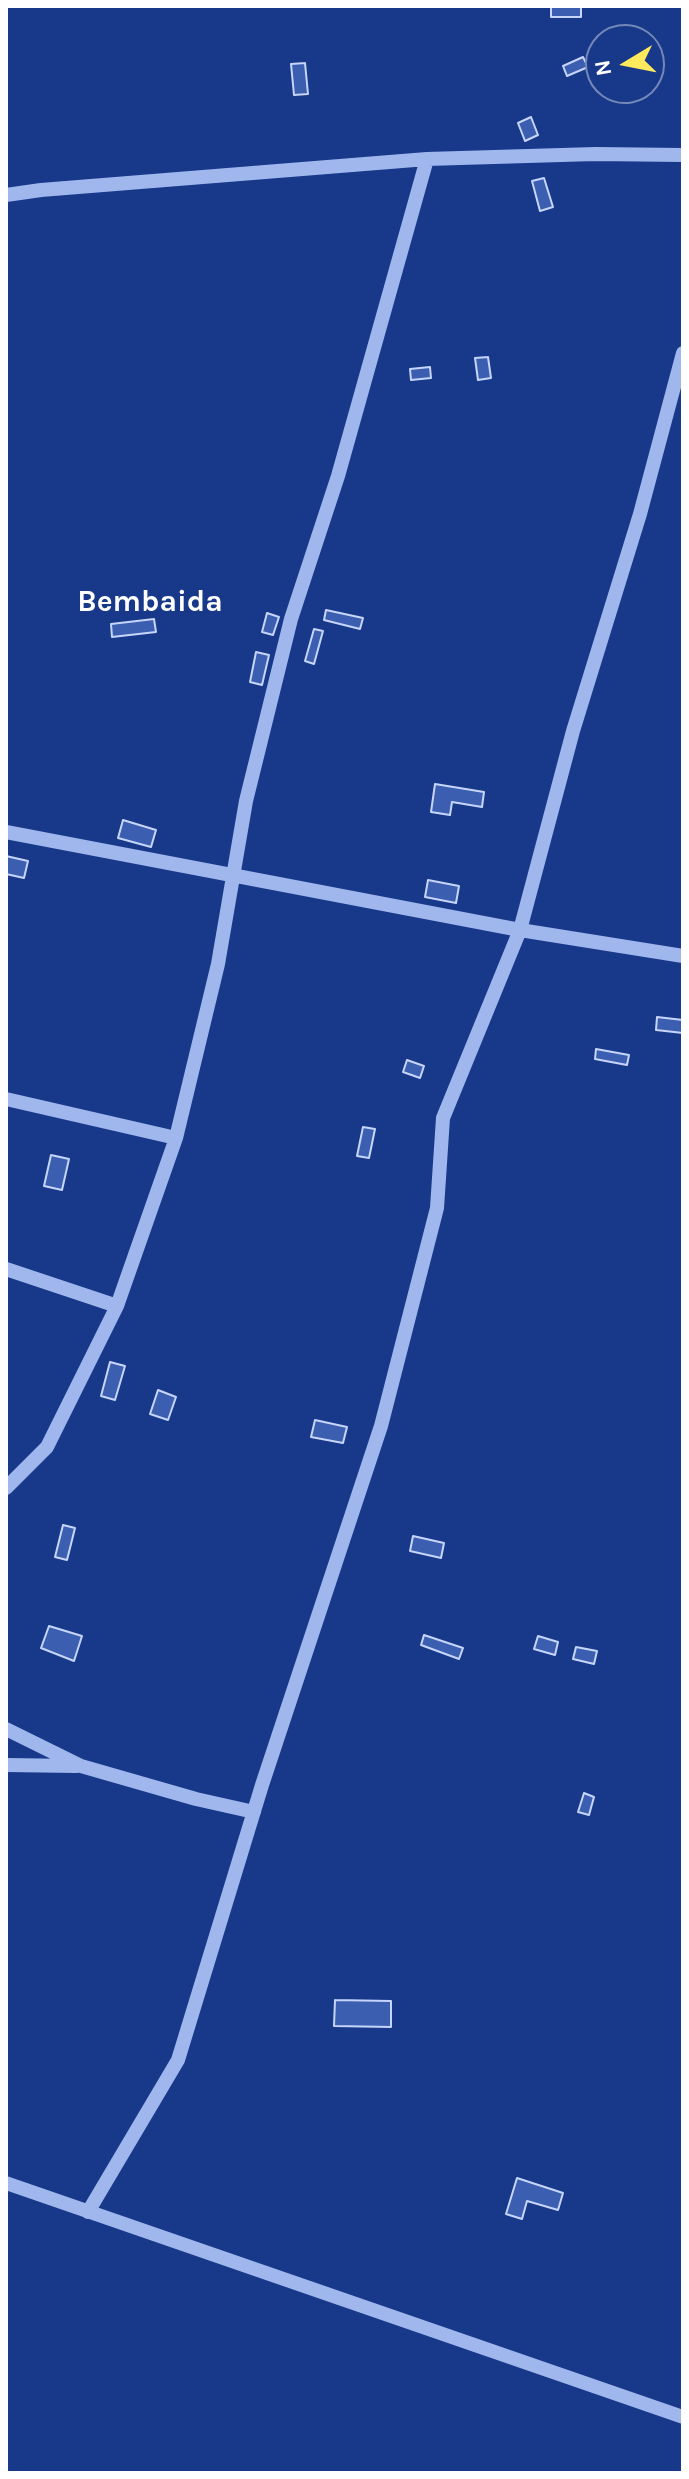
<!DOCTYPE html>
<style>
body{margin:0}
#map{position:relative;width:689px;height:2479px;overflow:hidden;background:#183889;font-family:Karla,sans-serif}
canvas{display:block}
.frame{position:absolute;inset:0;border:8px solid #fff;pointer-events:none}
.north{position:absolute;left:585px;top:24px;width:80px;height:80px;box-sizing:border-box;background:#183889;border:2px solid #7488b8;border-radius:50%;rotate:260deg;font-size:22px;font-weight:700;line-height:32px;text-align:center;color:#fff}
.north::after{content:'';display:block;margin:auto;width:28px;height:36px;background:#ffea5d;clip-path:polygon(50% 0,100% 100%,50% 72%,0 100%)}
</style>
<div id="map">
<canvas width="689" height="2479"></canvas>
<div class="frame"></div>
<div class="north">N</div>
</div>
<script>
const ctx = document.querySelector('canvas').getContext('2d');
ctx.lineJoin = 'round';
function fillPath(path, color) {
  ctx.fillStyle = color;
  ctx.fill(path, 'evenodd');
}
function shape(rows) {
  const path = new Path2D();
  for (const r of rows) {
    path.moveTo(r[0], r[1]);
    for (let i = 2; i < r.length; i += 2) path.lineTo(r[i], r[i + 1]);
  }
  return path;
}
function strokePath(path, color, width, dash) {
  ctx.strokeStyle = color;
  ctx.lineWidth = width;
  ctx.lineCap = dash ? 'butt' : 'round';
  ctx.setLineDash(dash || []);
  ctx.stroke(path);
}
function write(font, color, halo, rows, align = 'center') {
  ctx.font = font + ' Karla,sans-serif';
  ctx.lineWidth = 8;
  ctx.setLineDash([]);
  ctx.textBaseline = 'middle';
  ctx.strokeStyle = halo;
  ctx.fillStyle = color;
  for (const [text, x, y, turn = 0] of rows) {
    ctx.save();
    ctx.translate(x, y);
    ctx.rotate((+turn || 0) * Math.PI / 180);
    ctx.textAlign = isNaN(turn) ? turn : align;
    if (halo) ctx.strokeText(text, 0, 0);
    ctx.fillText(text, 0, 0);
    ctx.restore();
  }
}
const building = shape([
 [551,7,581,7,581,17,551,17,551,7],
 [583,57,588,67,567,76,563,66,583,57],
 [305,63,308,94,294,95,291,64,305,63],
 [531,117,538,135,525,141,518,123,531,117],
 [544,178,553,207,540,211,532,181,544,178],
 [488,357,491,378,478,380,475,358,488,357],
 [430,367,431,378,411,380,410,369,430,367],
 [326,610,363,618,360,629,324,620,326,610],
 [267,613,279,617,273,635,262,632,267,613],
 [154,619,156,632,112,637,111,624,154,619],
 [314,629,323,631,314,664,305,661,314,629],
 [256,652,269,655,262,685,250,682,256,652],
 [435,784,484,792,482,807,452,802,450,815,431,812,435,784],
 [123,820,156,830,151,847,118,838,123,820],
 [6,856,28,861,24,878,6,874,6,856],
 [428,880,459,886,456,903,425,897,428,880],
 [657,1017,683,1020,683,1033,656,1030,657,1017],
 [596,1049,629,1055,627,1065,595,1059,596,1049],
 [407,1060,424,1066,420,1078,403,1072,407,1060],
 [363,1127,375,1129,369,1158,357,1156,363,1127],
 [51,1155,69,1159,62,1190,44,1186,51,1155],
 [110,1362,125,1366,115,1400,101,1396,110,1362],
 [158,1390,176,1397,168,1420,150,1414,158,1390],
 [315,1420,347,1427,343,1443,311,1437,315,1420],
 [63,1525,75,1528,67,1560,55,1557,63,1525],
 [413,1536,444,1543,441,1558,410,1551,413,1536],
 [49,1626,82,1636,74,1661,41,1648,49,1626],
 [424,1635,463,1648,459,1659,421,1645,424,1635],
 [538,1636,558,1642,555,1655,534,1649,538,1636],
 [576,1647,597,1651,594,1664,573,1659,576,1647],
 [584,1793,594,1797,589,1815,578,1812,584,1793],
 [335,2000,391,2001,391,2027,334,2026,335,2000],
 [517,2178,563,2193,558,2210,527,2201,522,2219,506,2214,517,2178]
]);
fillPath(building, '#3c5eb0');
strokePath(building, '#c6d5fa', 2);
strokePath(shape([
 [6,195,41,190,427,159,595,154,683,155],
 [6,832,520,930,683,956],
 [6,1099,176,1138],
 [6,1269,117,1306],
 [6,1488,47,1447,117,1306,176,1138,218,964,246,801,291,619,338,476,427,159],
 [6,1729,81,1766,196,1799,254,1812],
 [6,1765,77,1766],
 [6,2183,683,2417],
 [88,2212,178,2060,262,1785,381,1426,437,1208,443,1118,520,930,573,731,640,514,683,353]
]), '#a0b7ee', 14);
write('bold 30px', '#fff', '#183889', [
 ["Bembaida",150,602]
]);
</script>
